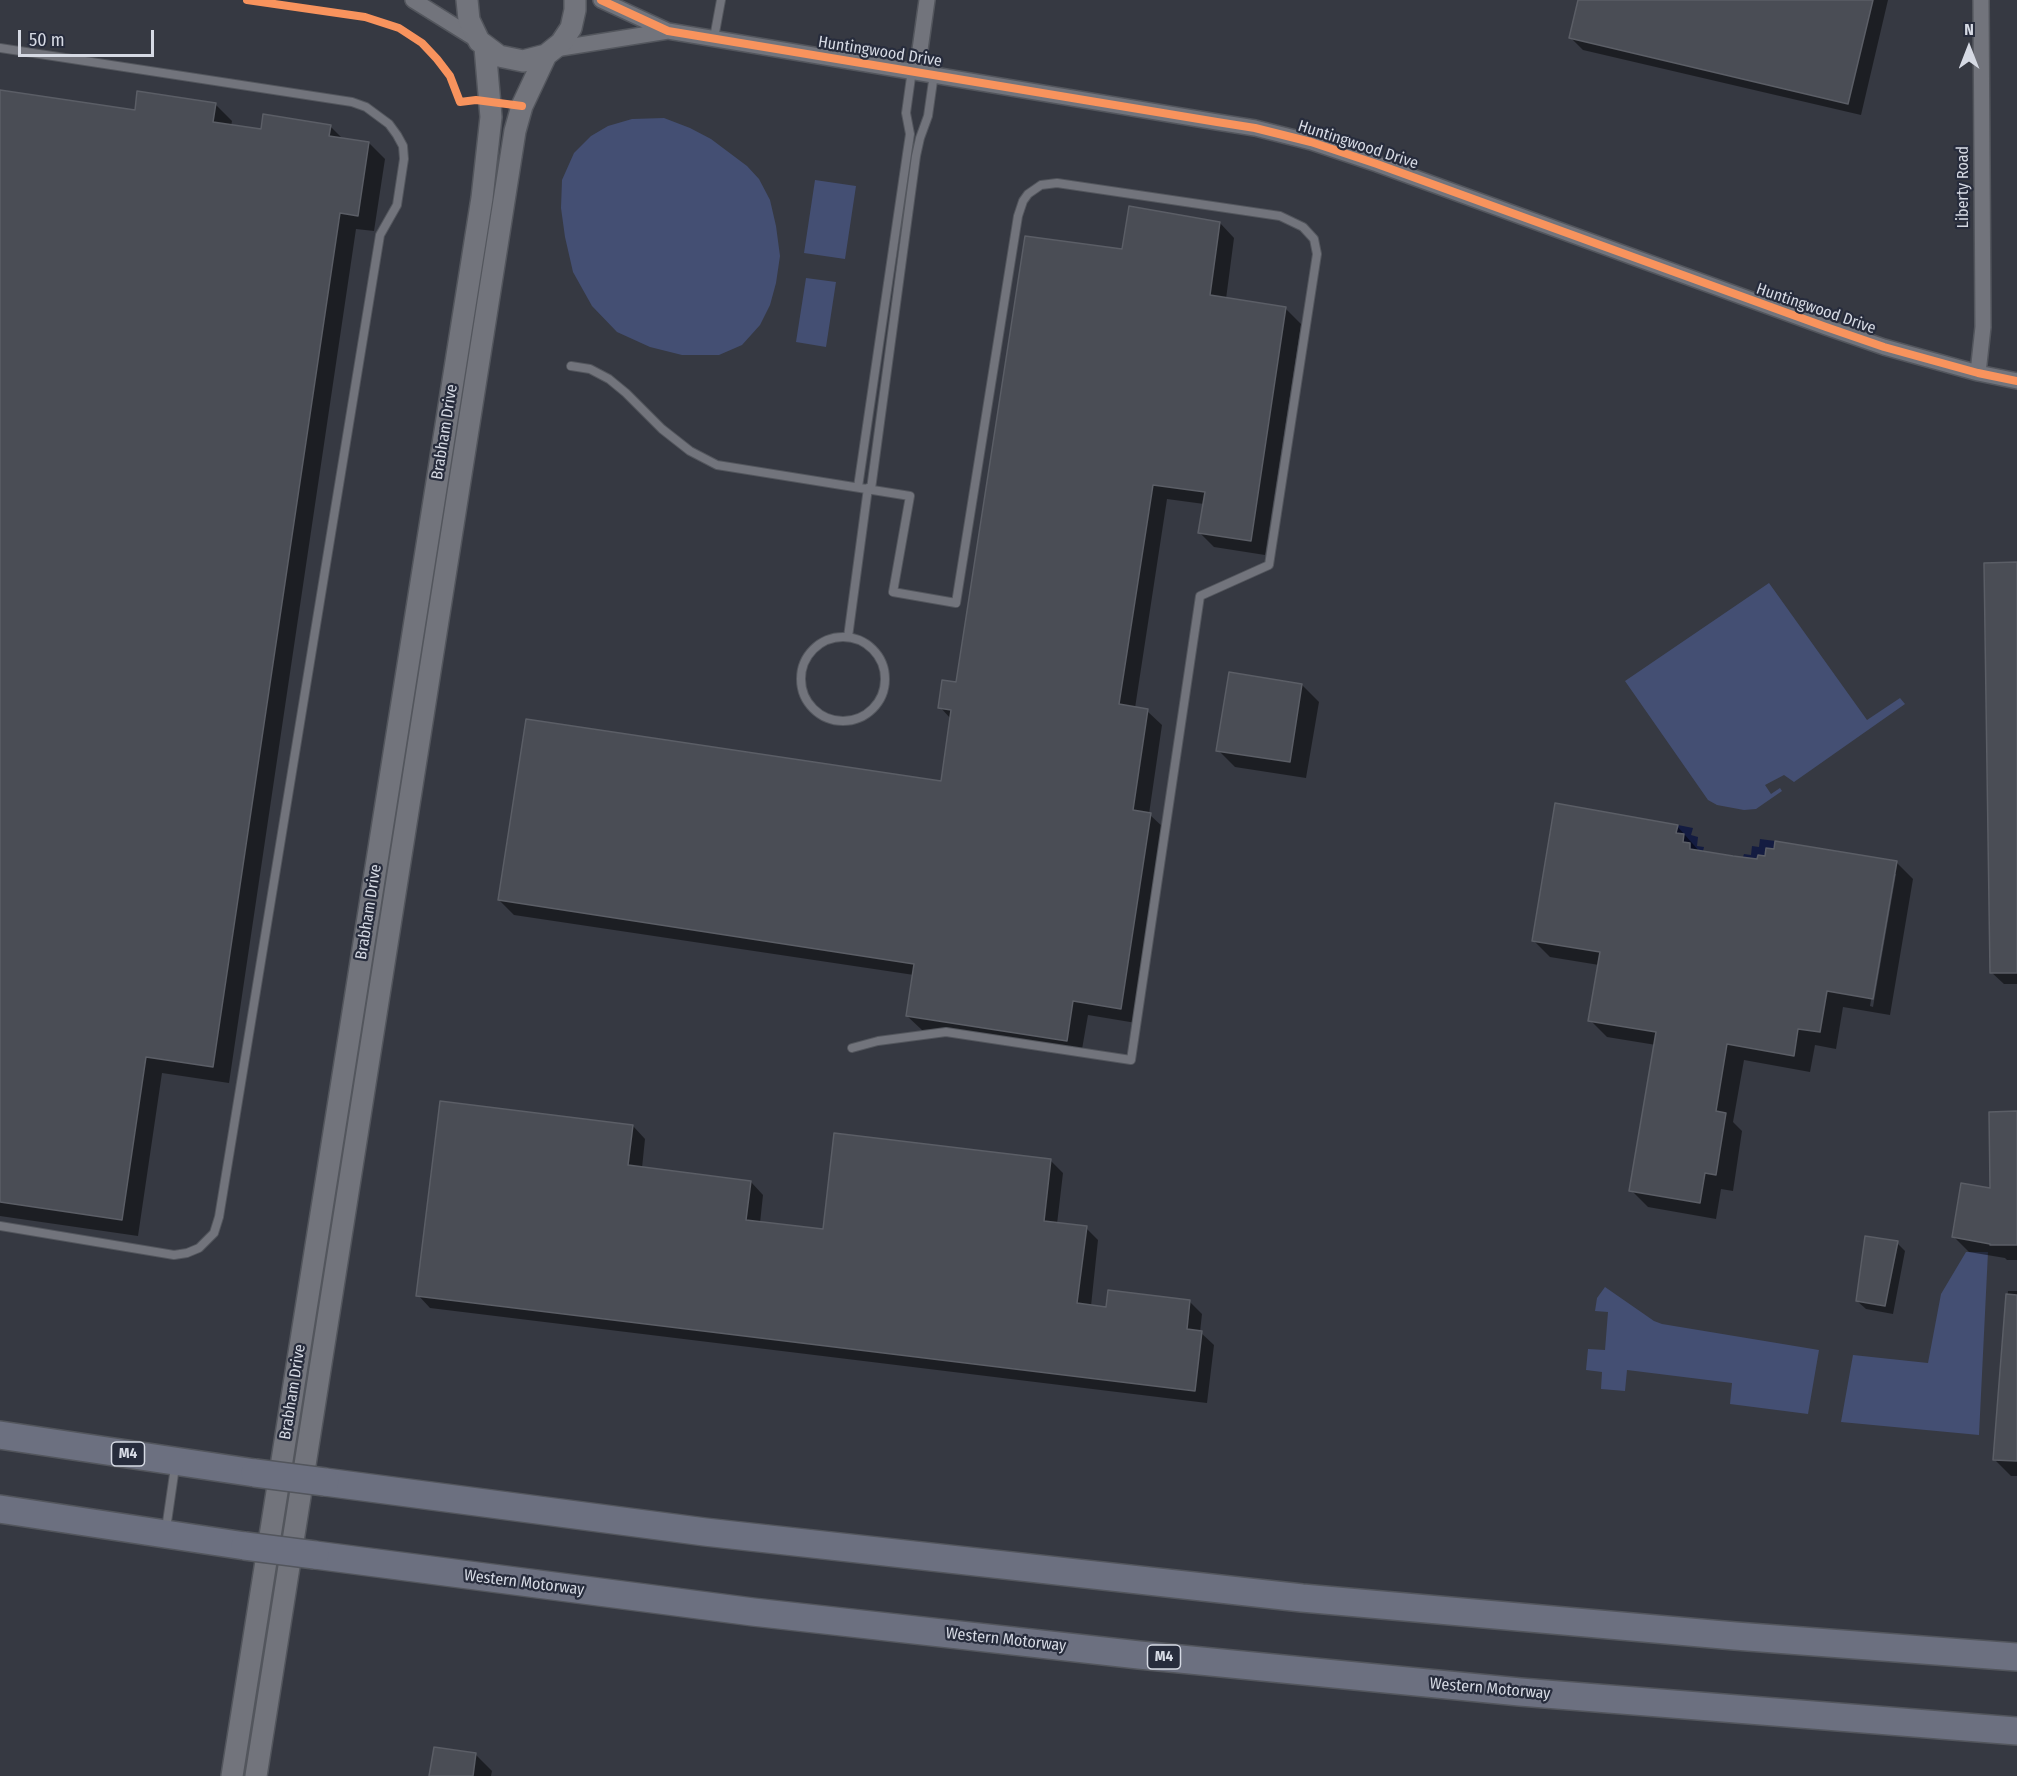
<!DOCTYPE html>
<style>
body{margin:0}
#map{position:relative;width:2017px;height:1776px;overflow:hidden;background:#363942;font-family:"Fira Sans Condensed",sans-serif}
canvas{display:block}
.north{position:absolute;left:1939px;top:18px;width:60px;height:60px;-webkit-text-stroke:4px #272c3c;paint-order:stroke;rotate:0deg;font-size:16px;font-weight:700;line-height:24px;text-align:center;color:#d6dae4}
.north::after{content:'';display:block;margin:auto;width:21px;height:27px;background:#d6dae4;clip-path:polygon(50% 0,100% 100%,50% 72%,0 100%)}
.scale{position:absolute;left:18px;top:30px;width:136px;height:27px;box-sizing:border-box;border:3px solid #d6dae4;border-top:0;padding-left:8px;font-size:18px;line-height:21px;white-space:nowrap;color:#d6dae4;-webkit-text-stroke:4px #272c3c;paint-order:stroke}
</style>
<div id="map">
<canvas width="2017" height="1776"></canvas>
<div class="north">N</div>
<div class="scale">50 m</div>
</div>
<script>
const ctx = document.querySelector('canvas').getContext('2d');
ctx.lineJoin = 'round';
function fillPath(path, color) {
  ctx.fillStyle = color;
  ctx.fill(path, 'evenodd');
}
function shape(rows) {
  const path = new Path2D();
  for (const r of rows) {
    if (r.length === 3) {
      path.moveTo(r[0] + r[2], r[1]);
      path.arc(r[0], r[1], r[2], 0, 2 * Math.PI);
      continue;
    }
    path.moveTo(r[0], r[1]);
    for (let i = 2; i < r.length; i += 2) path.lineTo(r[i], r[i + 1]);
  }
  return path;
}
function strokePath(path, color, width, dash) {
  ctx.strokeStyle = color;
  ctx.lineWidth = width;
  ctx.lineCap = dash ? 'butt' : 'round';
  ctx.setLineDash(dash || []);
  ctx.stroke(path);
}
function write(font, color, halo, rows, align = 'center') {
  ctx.font = font + ' "Fira Sans Condensed",sans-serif';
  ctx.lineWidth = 4.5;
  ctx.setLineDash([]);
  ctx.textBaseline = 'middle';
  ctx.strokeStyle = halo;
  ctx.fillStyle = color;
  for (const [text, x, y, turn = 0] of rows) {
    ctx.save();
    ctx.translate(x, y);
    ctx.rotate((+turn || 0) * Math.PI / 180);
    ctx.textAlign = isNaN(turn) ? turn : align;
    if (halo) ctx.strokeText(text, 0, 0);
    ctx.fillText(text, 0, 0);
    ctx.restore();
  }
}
fillPath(shape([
 [664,118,690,128,711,139,747,166,759,179,770,200,776,226,780,256,776,283,770,305,760,325,742,345,719,355,682,355,650,347,617,332,592,306,573,272,565,237,561,208,562,180,574,153,591,136,608,126,632,119],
 [815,180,856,186,845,259,804,253],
 [806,278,836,282,826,347,796,342],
 [1769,583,1867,720,1900,698,1905,704,1794,782,1784,775,1765,785,1771,794,1780,788,1782,791,1756,809,1744,810,1717,805,1708,800,1625,681],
 [1966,1252,1988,1252,1979,1435,1841,1422,1853,1355,1928,1363,1941,1294],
 [1605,1287,1654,1321,1662,1324,1819,1350,1808,1414,1730,1404,1732,1383,1627,1370,1625,1391,1601,1389,1602,1372,1586,1370,1588,1349,1605,1350,1608,1312,1595,1311,1597,1298]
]), '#444f73');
fillPath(shape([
 [1678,825,1693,828,1691,835,1698,837,1697,846,1704,847,1703,851,1695,849,1689,852,1690,843,1683,842,1684,834,1676,833],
 [1760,839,1775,841,1774,849,1766,848,1765,856,1758,855,1756,863,1743,857,1744,854,1751,855,1752,846,1759,847]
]), '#141c41');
fillPath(shape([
 [1579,0,1888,0,1861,115,1583,50,1571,38],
 [0,92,136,112,215,104,232,121,231,126,262,131,330,126,343,139,369,143,385,159,374,231,356,229,229,1083,162,1073,138,1236,0,1216],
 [1220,223,1234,238,1226,299,1286,309,1301,324,1265,555,1214,547,1200,533,1204,504,1167,499,1135,708,1147,711,1162,725,1149,814,1165,829,1136,1023,1088,1015,1081,1055,922,1030,907,1016,914,975,514,915,499,900,942,782,951,719,940,707,957,684,1124,250],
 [2017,564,2017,984,2004,984,1991,972],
 [1302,685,1319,702,1306,778,1235,767,1218,750],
 [1677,826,1700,852,1758,861,1896,862,1913,879,1890,1015,1843,1007,1836,1049,1815,1045,1810,1072,1744,1060,1733,1122,1742,1131,1733,1191,1721,1189,1716,1219,1648,1207,1631,1190,1656,1045,1607,1037,1590,1020,1599,965,1550,957,1533,940],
 [1893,874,1896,874,1873,1007,1870,1006],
 [2017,1113,2017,1260,2007,1260,2005,1258,1969,1252,1953,1236,1991,1190],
 [633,1126,645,1139,642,1168,751,1182,763,1195,760,1223,824,1230,1050,1160,1063,1173,1057,1224,1086,1228,1098,1240,1091,1306,1107,1308,1190,1302,1202,1314,1200,1332,1214,1345,1207,1403,430,1308,418,1295],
 [1897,1243,1905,1251,1893,1314,1866,1309,1857,1301],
 [2008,1291,2017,1291,2017,1476,2011,1476,1994,1459],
 [476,1755,492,1771,491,1776,431,1776]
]), '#0007');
const building = shape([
 [1578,0,1873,0,1848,104,1569,38,1578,0],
 [0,90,135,110,137,91,216,103,213,122,261,129,263,114,331,125,329,136,369,142,358,216,340,213,213,1067,146,1057,122,1220,0,1202,0,90],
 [1129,206,1220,222,1210,295,1286,307,1251,541,1198,533,1205,492,1153,485,1119,704,1148,709,1133,810,1151,813,1121,1009,1073,1001,1067,1041,906,1016,914,964,498,900,526,719,941,781,951,710,938,708,942,680,956,682,1025,236,1122,249,1129,206],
 [2017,562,2017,973,1990,973,1984,563,2017,562],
 [1229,672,1302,684,1290,762,1216,751,1229,672],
 [1555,803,1678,825,1676,833,1684,834,1683,842,1690,843,1690,849,1733,856,1757,859,1758,855,1765,856,1766,848,1774,849,1775,841,1897,861,1873,999,1827,991,1820,1032,1798,1029,1794,1056,1727,1044,1716,1111,1726,1113,1716,1175,1705,1173,1700,1203,1629,1191,1656,1032,1588,1021,1600,952,1532,941,1555,803],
 [440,1101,633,1125,628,1165,751,1181,746,1220,823,1229,834,1133,1051,1159,1044,1221,1087,1226,1077,1303,1106,1307,1108,1290,1190,1300,1187,1329,1202,1331,1195,1391,416,1296,440,1101],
 [2017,1111,2017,1245,1990,1245,1990,1244,1952,1237,1961,1183,1990,1188,1989,1112,2017,1111],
 [1865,1236,1898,1241,1885,1306,1856,1301,1865,1236],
 [2006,1294,2017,1295,2017,1461,1993,1460,2006,1294],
 [434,1747,476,1753,473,1776,429,1776,434,1747]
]);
fillPath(building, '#4a4d55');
strokePath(building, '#5b5e66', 1.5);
const service = shape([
 [714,38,721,0],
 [0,48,352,102,366,107,389,124,397,135,403,146,404,159,397,205,380,235,219,1217,214,1233,199,1248,187,1253,174,1255,0,1226],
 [571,366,590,369,609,379,626,393,662,429,690,451,717,465,910,496,893,592,956,603,1018,216,1023,201,1028,194,1041,185,1057,183,1280,216,1303,227,1314,239,1317,254,1269,565,1200,596,1131,1060,946,1032,878,1041,852,1048],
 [858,487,907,154,910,134,906,113,912,70],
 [871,489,916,156,920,138,928,116,934,74],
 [848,637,868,488],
 [843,679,42],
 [166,1529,175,1467]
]);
const minor = shape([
 [413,0,479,41],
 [601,0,668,31,1217,122,1255,128,1311,142,1377,164,1826,327,1884,347,1978,373,2017,381],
 [555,49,668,31],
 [917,71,927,0],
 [1978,373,1983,327,1981,0]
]);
const secondary = shape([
 [467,0,469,20,479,41,499,56,523,61,546,55,561,43,571,28,575,10,575,0],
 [232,1776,482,198,491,117,485,47],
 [256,1776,515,131,522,106,546,55]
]);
const motorway = shape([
 [0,1435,255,1473],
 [325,1482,705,1532,1302,1598,1735,1636,2017,1657],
 [0,1509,245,1546],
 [315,1555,753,1612,1139,1655,1520,1692,2017,1731]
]);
strokePath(service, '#53565d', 10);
strokePath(minor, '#53565d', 18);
strokePath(secondary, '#53565d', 24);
strokePath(motorway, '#53565d', 30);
strokePath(service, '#72747c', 8);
strokePath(minor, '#72747c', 15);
strokePath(secondary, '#72747c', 21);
strokePath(motorway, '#6c7080', 27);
const motorwayBridge = shape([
 [255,1473,325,1482],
 [245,1546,315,1555]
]);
strokePath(motorwayBridge, '#53565d', 30, []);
strokePath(motorwayBridge, '#6c7080', 27);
strokePath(shape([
 [247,0,365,17,399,28,422,43,437,59,450,76,460,102,476,100,522,106],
 [601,0,668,31,1217,122,1255,128,1311,142,1377,164,1826,327,1884,347,1978,373,2017,381]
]), '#f8935d', 8);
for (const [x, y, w] of [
 [128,1454,33],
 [1164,1657,33]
]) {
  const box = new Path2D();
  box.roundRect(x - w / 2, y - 12, w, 24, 4.5);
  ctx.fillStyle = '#272c3c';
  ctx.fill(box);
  strokePath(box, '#d6dae4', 1.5);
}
write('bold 15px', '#d6dae4', null, [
 ["M4",128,1454],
 ["M4",1164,1657]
]);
write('16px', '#d6dae4', '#272c3c', [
 ["Huntingwood Drive",880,52,9],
 ["Huntingwood Drive",1358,145,18],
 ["Liberty Road",1964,187,-90],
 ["Huntingwood Drive",1816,309,19],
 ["Brabham Drive",445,432,-81],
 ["Brabham Drive",369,912,-81],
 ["Brabham Drive",293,1392,-81],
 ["Western Motorway",524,1583,7],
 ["Western Motorway",1006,1640,6],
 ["Western Motorway",1490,1689,5]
]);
</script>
